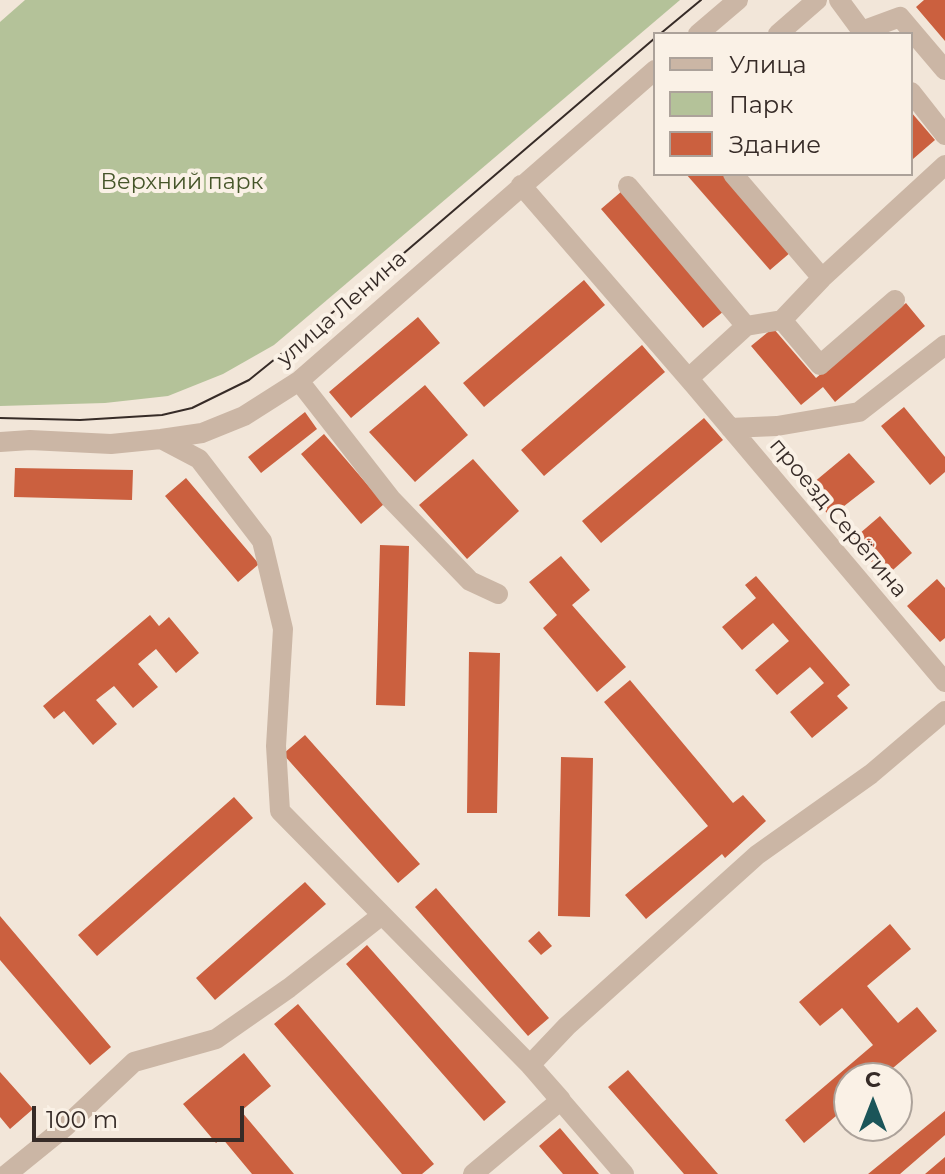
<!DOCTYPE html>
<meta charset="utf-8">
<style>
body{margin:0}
#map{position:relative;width:945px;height:1174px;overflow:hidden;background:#f2e6d9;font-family:Montserrat,sans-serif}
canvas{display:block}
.legend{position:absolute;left:653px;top:32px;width:260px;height:144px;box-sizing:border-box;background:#faf1e6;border:2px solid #aca29a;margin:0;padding:10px 14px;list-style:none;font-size:24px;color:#362b27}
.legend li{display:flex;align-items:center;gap:16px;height:40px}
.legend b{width:40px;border:2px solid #aca29a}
.north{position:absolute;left:833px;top:1062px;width:80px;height:80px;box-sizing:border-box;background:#faf1e6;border:2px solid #aca29a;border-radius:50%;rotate:0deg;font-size:22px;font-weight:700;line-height:32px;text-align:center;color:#362b27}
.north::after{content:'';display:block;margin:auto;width:28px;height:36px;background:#1b5559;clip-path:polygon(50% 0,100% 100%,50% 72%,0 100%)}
.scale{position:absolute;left:32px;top:1106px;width:212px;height:36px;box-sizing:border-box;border:4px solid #362b27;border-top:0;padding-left:10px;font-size:24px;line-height:28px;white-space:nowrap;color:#362b27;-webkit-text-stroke:6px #faf1e6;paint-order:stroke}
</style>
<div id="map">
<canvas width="945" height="1174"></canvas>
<ul class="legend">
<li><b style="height:10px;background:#cbb6a5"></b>Улица</li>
<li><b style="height:22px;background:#b4c299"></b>Парк</li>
<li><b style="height:22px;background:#cb603f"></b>Здание</li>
</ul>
<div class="north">С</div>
<div class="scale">100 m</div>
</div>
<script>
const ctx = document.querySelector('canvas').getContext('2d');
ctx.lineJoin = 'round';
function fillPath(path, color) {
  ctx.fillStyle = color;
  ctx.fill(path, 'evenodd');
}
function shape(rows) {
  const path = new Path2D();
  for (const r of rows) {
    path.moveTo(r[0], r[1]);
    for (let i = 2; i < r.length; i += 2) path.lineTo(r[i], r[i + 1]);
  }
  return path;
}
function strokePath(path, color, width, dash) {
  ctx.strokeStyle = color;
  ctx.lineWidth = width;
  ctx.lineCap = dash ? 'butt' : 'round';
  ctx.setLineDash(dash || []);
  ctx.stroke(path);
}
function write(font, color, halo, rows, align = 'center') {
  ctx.font = font + ' Montserrat,sans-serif';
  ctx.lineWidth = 8;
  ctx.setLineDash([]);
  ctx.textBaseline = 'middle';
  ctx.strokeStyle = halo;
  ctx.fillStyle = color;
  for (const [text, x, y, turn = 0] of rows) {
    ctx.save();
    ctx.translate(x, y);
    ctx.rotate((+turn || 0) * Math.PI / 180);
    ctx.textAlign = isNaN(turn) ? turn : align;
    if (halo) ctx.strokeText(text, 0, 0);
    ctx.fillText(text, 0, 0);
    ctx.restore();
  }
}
fillPath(shape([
 [25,0,680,0,274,345,223,374,168,396,105,403,0,406,0,22]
]), '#b4c299');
fillPath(shape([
 [924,0,945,0,945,41,916,7],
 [911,112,935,140,913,159,911,156],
 [686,174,722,174,791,252,770,270],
 [622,191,724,311,703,328,601,209],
 [584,280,605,305,484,407,463,383],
 [906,303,925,326,835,402,823,387,801,405,751,346,773,328,816,378],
 [418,317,440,343,351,418,329,392],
 [642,345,665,372,544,476,521,450],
 [425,385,468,435,415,482,369,432],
 [904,407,945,457,945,472,930,485,881,426],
 [305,412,317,429,261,473,248,457],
 [704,418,723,440,601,543,582,521],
 [324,434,384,504,361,524,301,454],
 [849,453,875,482,830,517,807,488],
 [473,459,519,511,467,559,419,505],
 [15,468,133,470,132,500,14,497],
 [186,478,259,564,238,582,165,496],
 [880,516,912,553,885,577,852,540],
 [380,545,409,546,405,706,376,705],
 [561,556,590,590,572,605,626,667,597,692,543,628,557,615,529,582],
 [756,576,850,685,837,696,848,708,812,738,790,712,824,683,810,667,777,695,755,670,789,641,773,623,742,650,722,627,756,598,745,585],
 [937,579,945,588,945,638,940,642,907,606],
 [150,615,159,626,169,617,199,653,176,673,156,649,138,664,158,687,133,708,114,686,96,700,117,724,93,745,64,711,54,719,43,706],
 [469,652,500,653,497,813,467,813],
 [630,680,733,803,743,795,766,821,725,858,722,854,646,919,625,895,708,826,604,702],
 [305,735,420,864,398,883,283,754],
 [561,757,593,758,590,917,558,916],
 [234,797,253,818,97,956,78,935],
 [305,882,326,904,215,1000,196,978],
 [436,888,549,1018,528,1036,415,907],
 [0,916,111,1047,90,1065,0,960],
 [890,924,911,949,867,986,898,1023,917,1007,937,1031,881,1078,849,1078,849,1105,804,1143,785,1120,873,1045,842,1008,820,1026,799,1002],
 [539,931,552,946,541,955,528,941],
 [367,945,506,1102,484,1121,346,964],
 [298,1004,434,1164,422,1174,402,1174,274,1024],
 [244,1053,271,1086,241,1111,294,1174,252,1174,222,1138,216,1143,183,1104],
 [628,1070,718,1174,684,1174,608,1087],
 [0,1072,33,1109,10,1129,0,1117],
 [945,1111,945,1135,900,1174,868,1174],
 [560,1128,599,1174,563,1174,539,1146],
 [945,1157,945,1174,925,1174]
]), '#cb603f');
strokePath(shape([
 [839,0,864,34],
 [862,31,900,17,945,70],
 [698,34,738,0],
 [778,34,817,0],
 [911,92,945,135],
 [733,174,822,278],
 [521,185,695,386,945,682],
 [628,186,746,326],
 [782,320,822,278,945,165],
 [689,378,746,326,782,320,820,365,895,300],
 [299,381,391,499,470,581,498,594],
 [730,428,777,426,859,412,945,345],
 [161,439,199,459,262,541,283,629,276,746,280,811,530,1065,624,1174],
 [0,442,30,440,111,444,161,439,202,433,244,416,299,381,655,70],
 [7,1174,65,1127,134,1062,216,1039,289,988,382,915],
 [473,1174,561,1100,530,1065,567,1026,757,855,871,774,945,711]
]), '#cbb6a5', 20);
strokePath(shape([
 [660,34,701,0],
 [0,418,80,420,162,415,192,408,249,380,369,283,655,38]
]), '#362b27', 2);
write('22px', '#455529', '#faf1e6', [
 ["Верхний парк",182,183]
]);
write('22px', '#362b27', '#faf1e6', [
 ["улица Ленина",342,309,-41],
 ["проезд Серёгина",838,518,50]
]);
</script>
